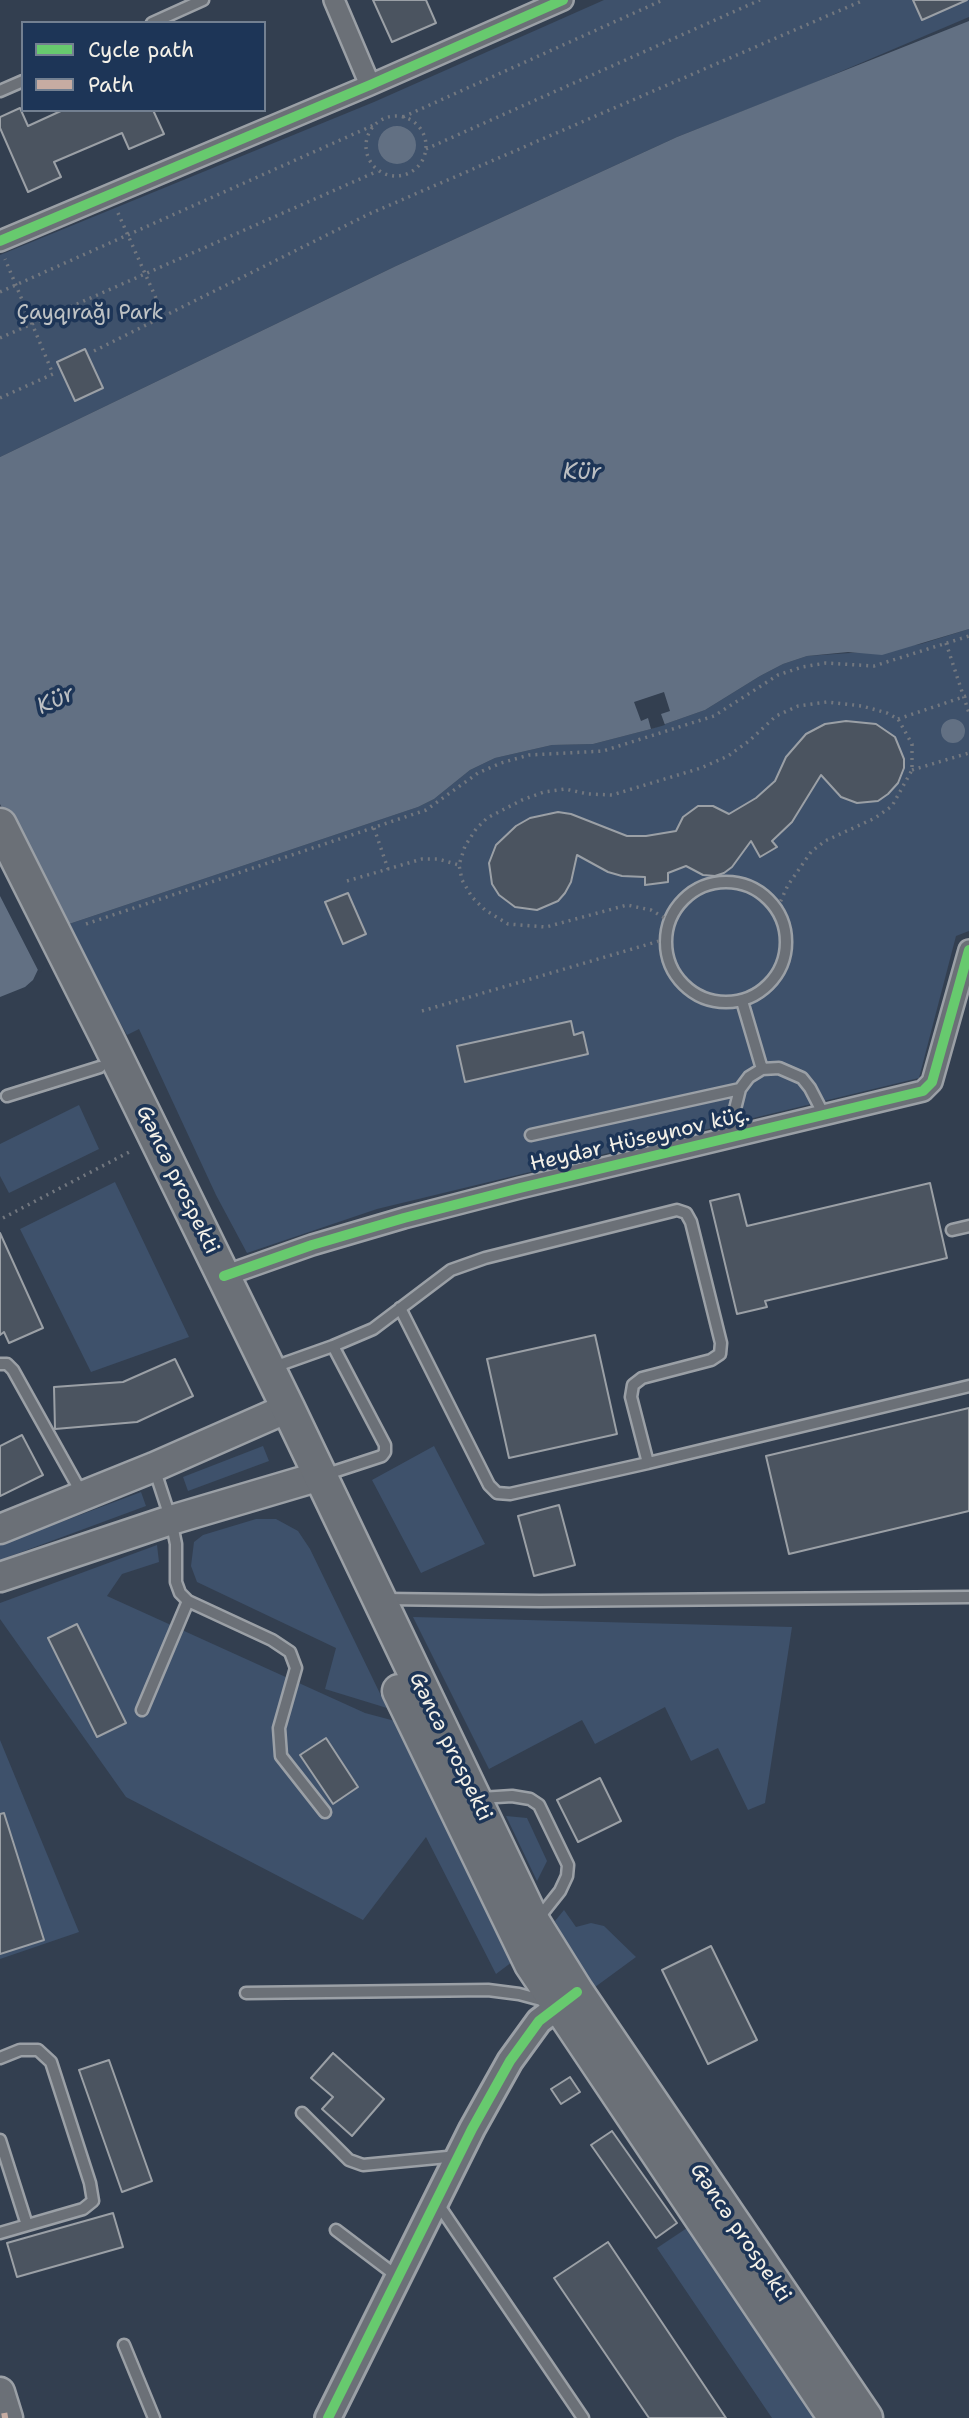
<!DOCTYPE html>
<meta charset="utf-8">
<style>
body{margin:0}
#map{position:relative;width:969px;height:2418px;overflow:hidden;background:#333f50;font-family:"Shantell Sans",sans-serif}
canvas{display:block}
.legend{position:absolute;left:21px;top:21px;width:245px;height:91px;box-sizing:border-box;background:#1d3557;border:2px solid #738091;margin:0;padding:9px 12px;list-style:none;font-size:21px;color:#f4f1e8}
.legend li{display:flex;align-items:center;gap:14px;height:35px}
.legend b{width:35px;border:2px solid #738091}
</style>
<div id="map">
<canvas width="969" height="2418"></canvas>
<ul class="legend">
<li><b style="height:9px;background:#67ca6e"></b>Cycle path</li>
<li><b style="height:9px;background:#c7aca2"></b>Path</li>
</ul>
</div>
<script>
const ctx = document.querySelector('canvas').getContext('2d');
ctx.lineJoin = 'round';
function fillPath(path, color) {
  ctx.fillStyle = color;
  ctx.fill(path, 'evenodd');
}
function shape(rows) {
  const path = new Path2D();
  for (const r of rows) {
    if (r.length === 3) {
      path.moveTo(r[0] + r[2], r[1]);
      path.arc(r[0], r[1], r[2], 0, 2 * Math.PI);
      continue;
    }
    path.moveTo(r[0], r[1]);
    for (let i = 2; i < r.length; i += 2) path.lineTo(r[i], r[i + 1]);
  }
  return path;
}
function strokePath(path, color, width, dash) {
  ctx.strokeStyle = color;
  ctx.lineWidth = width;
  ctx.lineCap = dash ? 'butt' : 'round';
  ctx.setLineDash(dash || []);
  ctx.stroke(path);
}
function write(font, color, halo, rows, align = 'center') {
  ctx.font = font + ' "Shantell Sans",sans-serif';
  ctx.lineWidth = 7;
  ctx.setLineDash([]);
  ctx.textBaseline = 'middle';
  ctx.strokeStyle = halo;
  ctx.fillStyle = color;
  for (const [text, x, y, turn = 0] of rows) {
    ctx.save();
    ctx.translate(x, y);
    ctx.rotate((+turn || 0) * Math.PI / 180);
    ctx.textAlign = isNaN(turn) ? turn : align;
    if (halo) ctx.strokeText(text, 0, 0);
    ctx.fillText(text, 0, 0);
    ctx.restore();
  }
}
fillPath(shape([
 [604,0,969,0,969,17,809,85,677,137,396,266,0,457,0,255,374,102],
 [969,629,969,931,956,936,919,1078,377,1209,247,1253,216,1195,139,1029,127,1035,81,954,69,924,418,807,434,799,470,770,495,758,552,745,593,744,651,729,705,710,760,676,783,664,807,656,864,652,921,644],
 [79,1105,99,1149,9,1193,0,1176,0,1144],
 [115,1182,189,1337,91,1372,20,1229],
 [263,1446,269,1461,188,1491,183,1477],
 [434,1446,485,1544,421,1573,372,1480],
 [141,1492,146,1506,0,1560,0,1545],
 [256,1519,276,1519,298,1531,310,1549,387,1708,325,1689,336,1648,197,1582,191,1566,194,1542,203,1535],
 [157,1545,159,1562,122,1574,107,1596,365,1713,395,1721,512,1962,496,1974,426,1837,363,1920,126,1797,0,1619,0,1603],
 [413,1617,792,1627,765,1803,748,1810,718,1748,691,1761,665,1707,595,1744,582,1720,489,1769],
 [0,1740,79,1932,0,1959],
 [506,1816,527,1818,547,1861,537,1881],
 [564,1910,576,1927,591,1923,604,1926,636,1957,591,1990,555,1921],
 [687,2228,815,2418,772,2418,657,2248]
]), '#3e516b');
fillPath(shape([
 [969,21,969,629,882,655,848,652,807,656,783,664,760,676,705,710,651,729,593,744,552,745,495,758,470,770,434,799,418,807,69,924,52,940,33,980,25,987,0,997,0,457,396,266,677,137],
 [397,145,19],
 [953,731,12]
]), '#627083');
fillPath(shape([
 [664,692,670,711,661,714,665,725,651,729,648,718,641,721,634,702],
 [0,804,64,931,55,942,40,974,0,896]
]), '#333f50');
const building = shape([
 [373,0,426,0,436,23,392,42,373,0],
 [913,0,967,0,922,20,913,0],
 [20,108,28,126,63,110,153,110,164,134,129,149,122,133,54,162,61,177,28,192,0,128,0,117,20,108],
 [85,349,103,388,75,401,57,362,85,349],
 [846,721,876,724,895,737,904,759,904,768,898,783,888,794,878,801,857,803,841,797,821,775,792,822,772,841,777,847,760,857,751,841,732,867,724,873,715,876,703,875,686,866,668,873,668,882,645,885,645,877,622,876,608,872,577,855,571,882,565,893,558,901,537,910,515,907,499,895,492,884,489,863,496,845,516,826,530,818,558,812,571,814,627,836,646,836,676,831,683,817,698,806,713,806,729,814,756,798,775,781,786,757,806,734,825,724,846,721],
 [348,893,366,934,343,944,325,902,348,893],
 [571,1021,574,1035,583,1032,588,1054,465,1082,457,1046,571,1021],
 [930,1183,947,1258,765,1301,767,1307,737,1314,710,1201,739,1194,747,1226,930,1183],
 [0,1233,43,1328,9,1343,4,1332,0,1335,0,1233],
 [595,1335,617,1434,509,1458,487,1359,595,1335],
 [175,1359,193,1396,137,1422,55,1429,54,1387,123,1382,175,1359],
 [969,1408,969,1511,789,1554,766,1456,969,1408],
 [22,1435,43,1475,0,1496,0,1446,22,1435],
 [559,1505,575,1565,534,1576,518,1516,559,1505],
 [77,1624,126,1723,97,1737,48,1638,77,1624],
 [326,1738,358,1787,333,1804,300,1755,326,1738],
 [600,1778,621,1821,578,1842,557,1800,600,1778],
 [4,1813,44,1940,0,1954,0,1814,4,1813],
 [711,1946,757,2040,708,2064,662,1970,711,1946],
 [333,2053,384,2099,352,2136,322,2109,333,2097,311,2078,333,2053],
 [109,2060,152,2181,122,2192,79,2070,109,2060],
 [570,2077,580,2092,561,2104,551,2089,570,2077],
 [612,2131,677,2223,656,2238,591,2145,612,2131],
 [113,2213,123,2247,17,2277,7,2243,113,2213],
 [608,2242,726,2418,649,2418,554,2278,608,2242]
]);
fillPath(building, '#4b5460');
strokePath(building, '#9ba0a6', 2);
const service = shape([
 [152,23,203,0],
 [0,91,23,81],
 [726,942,60],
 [742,1001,762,1069],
 [7,1096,100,1067],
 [531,1135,740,1089],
 [736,1137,734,1113,740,1089,749,1077,762,1069,779,1068,802,1078,810,1088,824,1115],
 [952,1230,969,1226],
 [333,1346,373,1329,451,1270,485,1258,677,1210,686,1213,691,1222,721,1343,720,1354,711,1360,642,1378,633,1385,631,1397,648,1463,510,1494,497,1493,489,1485,400,1308],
 [0,1364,7,1364,13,1370,81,1492],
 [271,1368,333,1346,385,1445,385,1452,382,1456,324,1475],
 [648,1463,969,1386],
 [155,1471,171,1520,176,1544,176,1582,180,1593,188,1601,272,1640,290,1652,296,1668,279,1728,281,1756,325,1812],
 [386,1599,540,1601,969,1597],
 [142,1710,188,1601],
 [481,1798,512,1796,530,1799,539,1805,568,1865,567,1876,560,1891,537,1920],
 [246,1993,488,1990,519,1994,545,2001],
 [0,2058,20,2050,38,2050,51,2062,90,2183,93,2201,83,2209,0,2233],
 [302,2113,349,2160,363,2165,458,2156],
 [0,2140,27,2225],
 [438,2204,583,2418],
 [336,2230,398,2277],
 [124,2345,154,2418]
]);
const minor = shape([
 [334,0,370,85],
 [0,241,370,85,563,0],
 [224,1276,312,1245,404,1218,520,1188,923,1091,932,1082,969,950]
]);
const tertiary = shape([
 [328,2418,472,2129,510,2061,539,2021,571,1997]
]);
const secondary = shape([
 [0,1529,154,1467,288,1408],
 [0,1577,171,1520,320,1476],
 [0,2392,8,2418]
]);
const primary = shape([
 [0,825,106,1036,288,1408,534,1923,577,1992,866,2418],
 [399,1691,531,1964,835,2418]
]);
strokePath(service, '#9ba0a6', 15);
strokePath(minor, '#9ba0a6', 24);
strokePath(tertiary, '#9ba0a6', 30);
strokePath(secondary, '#9ba0a6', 33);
strokePath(primary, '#9ba0a6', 37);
strokePath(shape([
 [396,146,30],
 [403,117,663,0],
 [426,149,760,0],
 [118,213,164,316],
 [0,292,374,125],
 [0,338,378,171],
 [94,351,369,214,864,0],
 [0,398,53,374,5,259],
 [946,643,969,713],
 [898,719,969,695],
 [912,770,969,753],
 [374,828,388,869],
 [347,881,422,859,438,859,459,865],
 [670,921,651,910,627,905,546,927,508,924,485,910,472,897,462,880,459,865,465,846,476,829,487,818,522,800,544,792,565,789,588,794,612,795,701,768,728,756,749,741,776,716,798,706,827,702,862,706,887,713,898,719,912,744,912,770,892,806,875,818,825,841,811,852,788,885,777,909],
 [86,924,426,810,478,773,501,763,529,755,603,751,714,716,778,675,802,667,826,663,874,666,969,636],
 [422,1011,666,939],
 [3,1218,133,1150]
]), '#72777f', 3.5, [2, 5]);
strokePath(service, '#6b7077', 10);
strokePath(minor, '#6b7077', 19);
strokePath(tertiary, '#6b7077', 24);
strokePath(secondary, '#6b7077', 28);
strokePath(primary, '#6b7077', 32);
strokePath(shape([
 [2,2418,8,2417]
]), '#c7aca2', 9, [18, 9]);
strokePath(shape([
 [0,241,370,85,563,0],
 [224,1276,312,1245,404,1218,520,1188,923,1091,932,1082,969,950],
 [328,2418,472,2129,510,2061,539,2021,577,1992]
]), '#67ca6e', 10);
write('21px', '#bec2c4', '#1d3557', [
 ["Çayqırağı Park",90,314]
]);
write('21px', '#f4f1e8', '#1d3557', [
 ["Heydər Hüseynov küç.",640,1140,-13],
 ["Gəncə prospekti",177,1180,64],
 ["Gəncə prospekti",450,1747,64],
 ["Gəncə prospekti",740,2233,56]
]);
write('italic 23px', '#bcbfc2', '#1d3557', [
 ["Kür",582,473],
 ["Kür",56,701,-25]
]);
</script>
